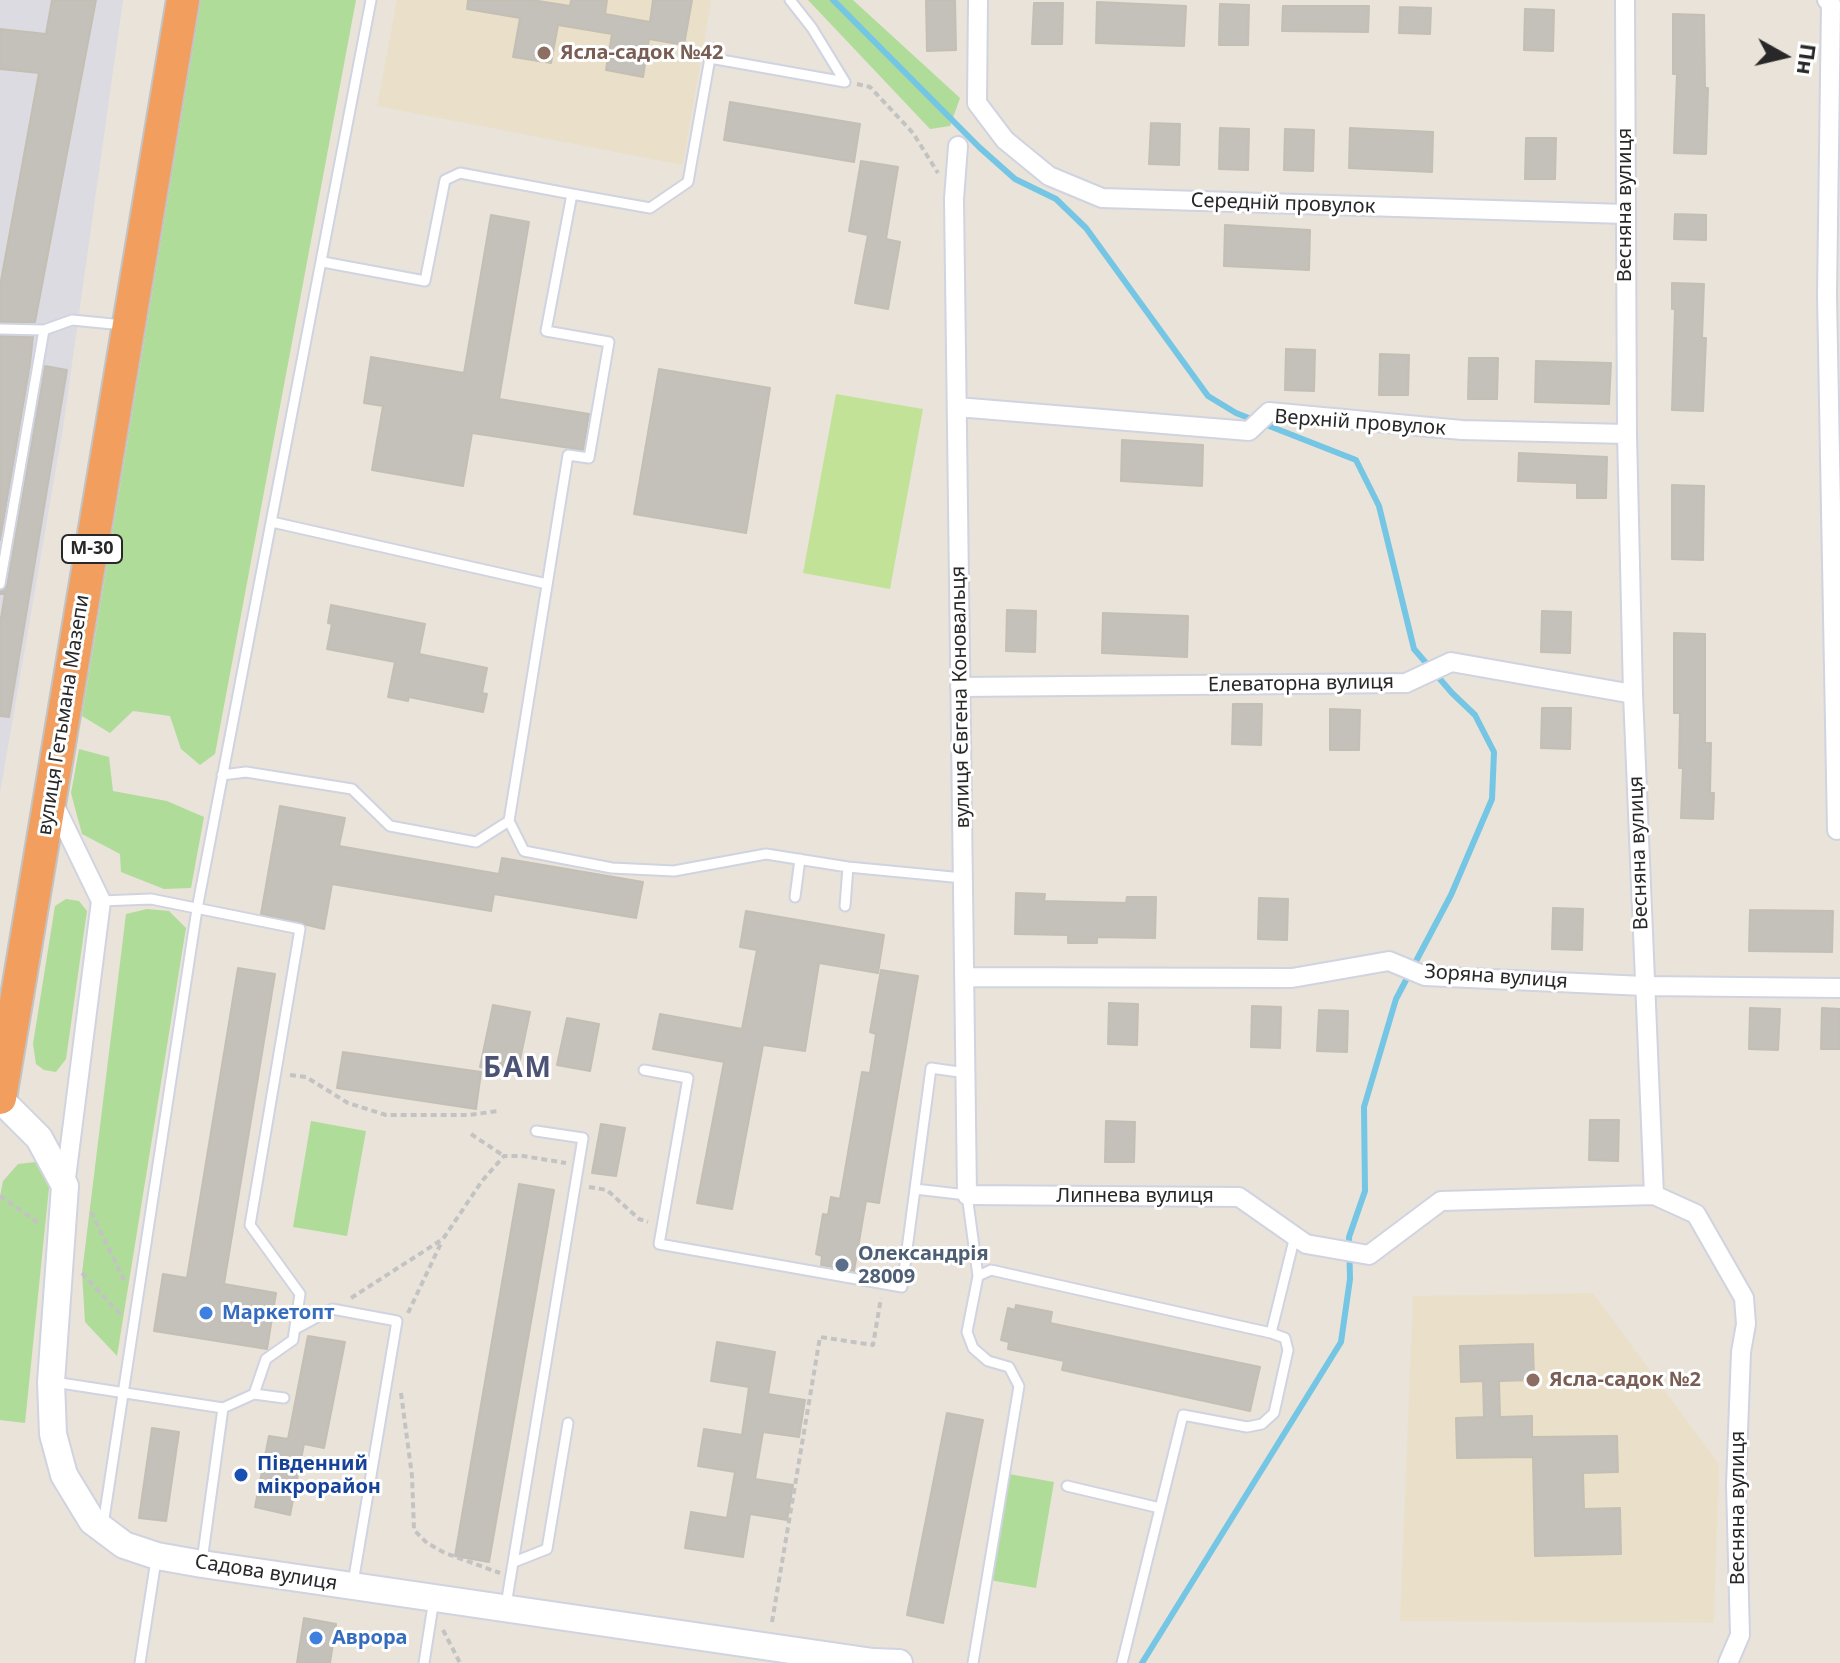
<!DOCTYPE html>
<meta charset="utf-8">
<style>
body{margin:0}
#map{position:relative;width:1840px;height:1663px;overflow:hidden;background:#e9e3da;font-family:"Noto Sans",sans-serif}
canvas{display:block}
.north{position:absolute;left:1744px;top:16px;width:80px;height:80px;-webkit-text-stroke:6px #fff;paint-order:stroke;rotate:98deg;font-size:22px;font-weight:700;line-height:32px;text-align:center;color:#282828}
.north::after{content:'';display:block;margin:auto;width:28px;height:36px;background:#282828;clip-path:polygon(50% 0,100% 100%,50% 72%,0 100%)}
</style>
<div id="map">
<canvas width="1840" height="1663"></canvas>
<div class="north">Пн</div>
</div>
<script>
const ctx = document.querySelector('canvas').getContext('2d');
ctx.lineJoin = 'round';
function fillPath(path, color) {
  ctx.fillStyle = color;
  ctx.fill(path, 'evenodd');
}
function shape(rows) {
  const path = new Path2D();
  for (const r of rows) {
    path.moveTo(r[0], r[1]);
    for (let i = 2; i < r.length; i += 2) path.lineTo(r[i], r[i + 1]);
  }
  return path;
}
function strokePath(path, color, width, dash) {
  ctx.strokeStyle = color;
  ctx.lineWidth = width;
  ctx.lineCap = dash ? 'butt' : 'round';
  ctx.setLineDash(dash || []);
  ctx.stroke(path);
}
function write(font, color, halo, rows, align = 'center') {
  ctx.font = font + ' "Noto Sans",sans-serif';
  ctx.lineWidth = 6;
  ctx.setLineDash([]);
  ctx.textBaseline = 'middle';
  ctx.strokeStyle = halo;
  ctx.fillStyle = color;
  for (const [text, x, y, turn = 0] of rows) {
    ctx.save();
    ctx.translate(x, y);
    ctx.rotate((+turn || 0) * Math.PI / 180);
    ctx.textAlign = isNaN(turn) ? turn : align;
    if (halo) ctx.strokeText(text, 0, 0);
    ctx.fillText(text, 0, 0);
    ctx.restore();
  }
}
fillPath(shape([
 [0,0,123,0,63,428,0,793]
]), '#dddbe2');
fillPath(shape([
 [397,0,711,0,683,165,377,106],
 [1593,1293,1719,1464,1714,1623,1400,1621,1413,1296]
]), '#eae0ca');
fillPath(shape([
 [201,0,356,0,215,754,200,765,181,749,170,716,133,711,110,733,82,716],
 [808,0,853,0,960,98,950,126,930,129],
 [79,749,109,757,113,791,167,801,204,817,191,888,164,889,121,872,120,854,82,834,71,793],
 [66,899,79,901,87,911,66,1059,56,1072,44,1070,36,1064,33,1044,55,906],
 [147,909,169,911,186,928,117,1356,85,1322,82,1273,126,914],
 [311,1121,366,1131,347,1236,293,1227],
 [36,1162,50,1178,25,1423,0,1420,0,1196,3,1181,18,1164],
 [1009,1474,1054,1482,1036,1588,989,1580]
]), '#b0dc9a');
fillPath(shape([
 [836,394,923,409,890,589,803,573]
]), '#c2e397');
strokePath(shape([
 [833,0,979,147,1015,179,1056,199,1086,228,1208,396,1236,413,1356,460,1379,506,1414,649,1452,693,1475,715,1494,752,1492,799,1451,895,1396,999,1364,1107,1365,1191,1349,1237,1350,1279,1341,1342,1142,1663]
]), '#74c6e4', 6);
const building = shape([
 [52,0,96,0,35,322,0,322,0,286,39,73,0,69,0,29,46,34,52,0],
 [468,0,532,0,570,6,571,0,607,0,605,14,650,22,653,0,692,0,684,45,649,39,643,77,606,70,612,34,558,25,551,63,513,57,520,18,467,9,468,0],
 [926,0,955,0,956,50,927,51,926,0],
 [1097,2,1186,6,1184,46,1096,43,1097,2],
 [1034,3,1063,3,1062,44,1032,44,1034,3],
 [1220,4,1249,5,1248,45,1219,45,1220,4],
 [1283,6,1369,6,1368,32,1282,31,1283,6],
 [1400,7,1431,8,1430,34,1399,33,1400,7],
 [1525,9,1554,10,1553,51,1524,50,1525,9],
 [1673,14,1704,15,1705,88,1708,88,1706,154,1674,153,1677,74,1673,74,1673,14],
 [730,102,860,124,854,162,724,140,730,102],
 [1151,123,1180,124,1179,165,1149,164,1151,123],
 [1220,128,1249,129,1248,170,1219,169,1220,128],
 [1350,128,1433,132,1432,172,1349,168,1350,128],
 [1285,129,1314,130,1313,171,1284,170,1285,129],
 [1526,138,1556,138,1555,179,1525,179,1526,138],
 [861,161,898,167,886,239,900,242,888,309,855,303,868,235,849,231,861,161],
 [1675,214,1706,215,1706,240,1674,239,1675,214],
 [491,215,529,222,499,399,589,414,583,450,472,433,463,486,372,470,383,406,364,403,371,357,464,373,491,215],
 [1225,225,1310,230,1309,270,1224,266,1225,225],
 [1672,283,1704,284,1702,338,1706,338,1703,411,1672,410,1675,309,1672,309,1672,283],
 [0,336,33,337,30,364,0,540,0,336],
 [1286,349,1315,350,1314,391,1285,390,1286,349],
 [1380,354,1409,355,1408,395,1379,395,1380,354],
 [1469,358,1498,358,1497,399,1468,399,1469,358],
 [1536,361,1611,363,1609,404,1535,402,1536,361],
 [45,366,67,370,9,717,0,716,0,624,5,594,0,594,0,591,7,585,45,366],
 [659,369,770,388,746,533,634,514,659,369],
 [1122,440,1203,445,1202,486,1121,481,1122,440],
 [1519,453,1607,457,1606,498,1577,498,1577,483,1518,481,1519,453],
 [1672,485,1704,486,1703,560,1672,559,1672,485],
 [331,605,425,624,419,654,487,668,482,693,487,694,483,712,409,697,408,701,388,697,395,662,327,649,332,624,328,623,331,605],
 [1007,610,1036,611,1035,652,1006,651,1007,610],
 [1542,611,1571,612,1570,653,1541,652,1542,611],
 [1103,613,1188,616,1187,657,1102,653,1103,613],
 [1674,633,1705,634,1705,743,1711,743,1710,793,1714,793,1713,819,1681,818,1683,768,1679,768,1680,713,1674,713,1674,633],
 [1233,704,1262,704,1261,745,1232,744,1233,704],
 [1542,708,1571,708,1570,749,1541,748,1542,708],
 [1330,709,1360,710,1359,750,1330,750,1330,709],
 [280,806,345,818,339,846,499,874,502,858,643,882,636,918,494,894,491,911,332,884,324,929,261,914,280,806],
 [1016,893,1045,894,1044,901,1126,903,1127,897,1156,897,1155,938,1097,937,1097,943,1068,943,1068,935,1015,934,1016,893],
 [1259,898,1288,899,1287,940,1258,939,1259,898],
 [1553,908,1583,909,1582,950,1552,949,1553,908],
 [1750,910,1833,911,1832,952,1749,951,1750,910],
 [746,911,884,935,878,973,819,963,805,1051,763,1045,732,1209,697,1203,724,1062,653,1049,660,1014,742,1029,757,950,740,947,746,911],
 [238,968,275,974,224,1284,276,1293,267,1349,154,1331,163,1274,187,1278,238,968],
 [881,970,918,976,879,1203,866,1201,854,1271,821,1265,822,1256,816,1254,823,1214,828,1215,831,1197,840,1199,862,1072,870,1073,876,1034,870,1032,881,970],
 [1109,1003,1138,1004,1137,1045,1108,1044,1109,1003],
 [493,1005,530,1012,517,1074,480,1067,493,1005],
 [1252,1006,1281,1007,1280,1048,1251,1047,1252,1006],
 [1750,1008,1780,1009,1778,1050,1749,1049,1750,1008],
 [1822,1008,1840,1009,1840,1049,1821,1049,1822,1008],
 [1319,1010,1348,1011,1347,1052,1317,1051,1319,1010],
 [567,1018,599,1024,590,1071,557,1065,567,1018],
 [343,1052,481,1072,476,1109,337,1088,343,1052],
 [1590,1120,1619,1120,1618,1161,1589,1160,1590,1120],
 [1106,1121,1135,1122,1134,1162,1105,1162,1106,1121],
 [601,1124,625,1128,616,1176,592,1173,601,1124],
 [519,1184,554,1190,489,1562,455,1556,519,1184],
 [1016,1305,1052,1312,1050,1323,1260,1367,1250,1411,1062,1370,1064,1361,1008,1349,1009,1342,1001,1340,1008,1308,1015,1310,1016,1305],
 [308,1336,345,1342,324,1448,304,1444,290,1515,255,1507,269,1436,288,1439,308,1336],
 [717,1342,775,1352,768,1394,805,1400,799,1437,763,1432,755,1479,793,1485,787,1520,750,1514,743,1557,685,1548,691,1512,727,1518,735,1472,698,1466,704,1429,742,1435,749,1387,711,1381,717,1342],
 [1533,1344,1534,1380,1499,1381,1500,1417,1532,1416,1532,1437,1617,1436,1618,1472,1583,1473,1584,1509,1620,1508,1621,1554,1535,1556,1533,1457,1457,1458,1456,1418,1484,1417,1483,1381,1461,1382,1460,1346,1533,1344],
 [947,1413,983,1420,943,1623,907,1615,947,1413],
 [152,1428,179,1432,166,1521,139,1518,152,1428],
 [304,1618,336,1624,330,1663,297,1663,304,1618]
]);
fillPath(building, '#c4c0ba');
strokePath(building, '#c4bfb4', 2);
const lane = shape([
 [790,0,812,28,845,82],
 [323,262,425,281,445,180,460,173,572,194],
 [0,329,44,330,72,320,123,325],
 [272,522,547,584],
 [0,584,44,330],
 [222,775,246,772,352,789,390,826,476,842,509,821,568,455,589,458,609,342,546,331,572,194,650,208,688,182,710,58,845,82],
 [509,821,524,851,612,868,674,871,766,854,848,867,963,878],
 [795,897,800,859],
 [101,901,151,899,300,929,250,1225,300,1294,293,1340,266,1359,254,1394,223,1408],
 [845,906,848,867],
 [644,1070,688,1078,659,1244,902,1287,931,1068,966,1073],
 [915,1189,967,1195,978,1276],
 [295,1329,332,1309,397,1321,353,1583],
 [54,1382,223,1408,202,1561],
 [254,1394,284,1398],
 [1067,1486,1160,1508],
 [103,1525,197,909,371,0],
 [514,1562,547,1549,568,1423],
 [506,1605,583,1138,536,1131],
 [140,1663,156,1560],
 [424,1663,434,1599],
 [973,1663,1019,1386,1009,1367,988,1361,973,1348,967,1332,978,1276,991,1270,1271,1333],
 [1122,1663,1183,1415,1247,1427,1262,1424,1274,1413,1288,1350,1285,1338,1271,1333,1295,1236]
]);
const street = shape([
 [978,0,977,103,1005,140,1049,176,1102,198,1625,214],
 [1625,0,1627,434,1633,694,1654,1195,1696,1214,1744,1298,1746,1324,1741,1352,1736,1485,1740,1635,1728,1663],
 [1827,0,1831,4,1827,295,1837,830],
 [958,146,954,199,967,1195,1239,1197,1306,1244,1369,1255,1441,1201,1654,1195],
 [957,407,1249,431,1269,412,1462,430,1627,434],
 [960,687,1406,683,1451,662,1633,694],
 [53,802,101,901,65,1186],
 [964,977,1292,978,1389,961,1425,976,1644,986,1840,988]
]);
const secondary = shape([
 [0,1099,39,1138,65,1186,51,1382,53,1434,64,1475,92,1521,124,1545,157,1556,202,1564,873,1662,899,1663]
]);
const highway = shape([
 [0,1098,183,0]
]);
strokePath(lane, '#d0d3e0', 13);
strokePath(street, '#d0d3e0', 22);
strokePath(secondary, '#d0d3e0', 30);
strokePath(highway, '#c3c3c3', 36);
strokePath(shape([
 [857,84,870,87,913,133,938,173],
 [290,1075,306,1077,348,1103,386,1115,468,1115,499,1111],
 [471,1134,504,1156],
 [589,1187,607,1190,639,1219,648,1222],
 [0,1196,39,1223],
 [91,1212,125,1282],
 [82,1273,121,1315],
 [351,1298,443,1239,482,1181,504,1156,523,1156,566,1163],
 [408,1313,442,1241],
 [401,1393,412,1476,414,1530,427,1543,445,1553,500,1573],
 [772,1622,820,1337,873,1345,881,1298],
 [443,1630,460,1663]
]), '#c3c3c3', 4, [6, 4]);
strokePath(lane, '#fff', 9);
strokePath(street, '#fff', 18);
strokePath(secondary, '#fff', 26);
strokePath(highway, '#f19e5e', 32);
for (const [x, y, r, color] of [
 [544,53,8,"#8d6e63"],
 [842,1265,8,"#5c6f8a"],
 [206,1313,8,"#3f7fe0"],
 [1533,1380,8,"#8d6e63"],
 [241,1475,8,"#1a4fb4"],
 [316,1638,8,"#3f7fe0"]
]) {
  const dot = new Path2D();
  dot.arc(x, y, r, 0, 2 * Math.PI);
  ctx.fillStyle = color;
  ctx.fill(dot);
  strokePath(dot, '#fff', 3);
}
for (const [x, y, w] of [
 [92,549,60]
]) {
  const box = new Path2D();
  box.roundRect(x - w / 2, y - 14, w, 28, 6);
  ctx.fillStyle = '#fff';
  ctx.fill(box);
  strokePath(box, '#282828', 2);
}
write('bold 18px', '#282828', null, [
 ["М-30",92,549]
]);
write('bold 20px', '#785e54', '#fff', [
 ["Ясла-садок №42",560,53],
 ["Ясла-садок №2",1549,1380]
], 'left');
write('20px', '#282828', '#fff', [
 ["Середній провулок",1283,204,2],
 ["Весняна вулиця",1625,205,-90],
 ["Верхній провулок",1360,423,4],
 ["Елеваторна вулиця",1301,684,-1],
 ["вулиця Євгена Коновальця",961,697,-91],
 ["вулиця Гетьмана Мазепи",64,715,-81],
 ["Весняна вулиця",1639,853,-92],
 ["Зоряна вулиця",1496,977,4],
 ["Липнева вулиця",1135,1196],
 ["Весняна вулиця",1738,1508,-90],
 ["Садова вулиця",266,1573,9]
]);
write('bold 20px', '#4e5e75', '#fff', [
 ["Олександрія",858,1254],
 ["28009",858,1277]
], 'left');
write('bold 20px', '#366cbe', '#fff', [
 ["Маркетопт",222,1313],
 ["Аврора",332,1638]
], 'left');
write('bold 20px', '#164399', '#fff', [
 ["Південний",257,1464],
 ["мікрорайон",257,1487]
], 'left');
ctx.letterSpacing = '2px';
write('bold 28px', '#4c5374', '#fff', [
 ["БАМ",518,1069]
]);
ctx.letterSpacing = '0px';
</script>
